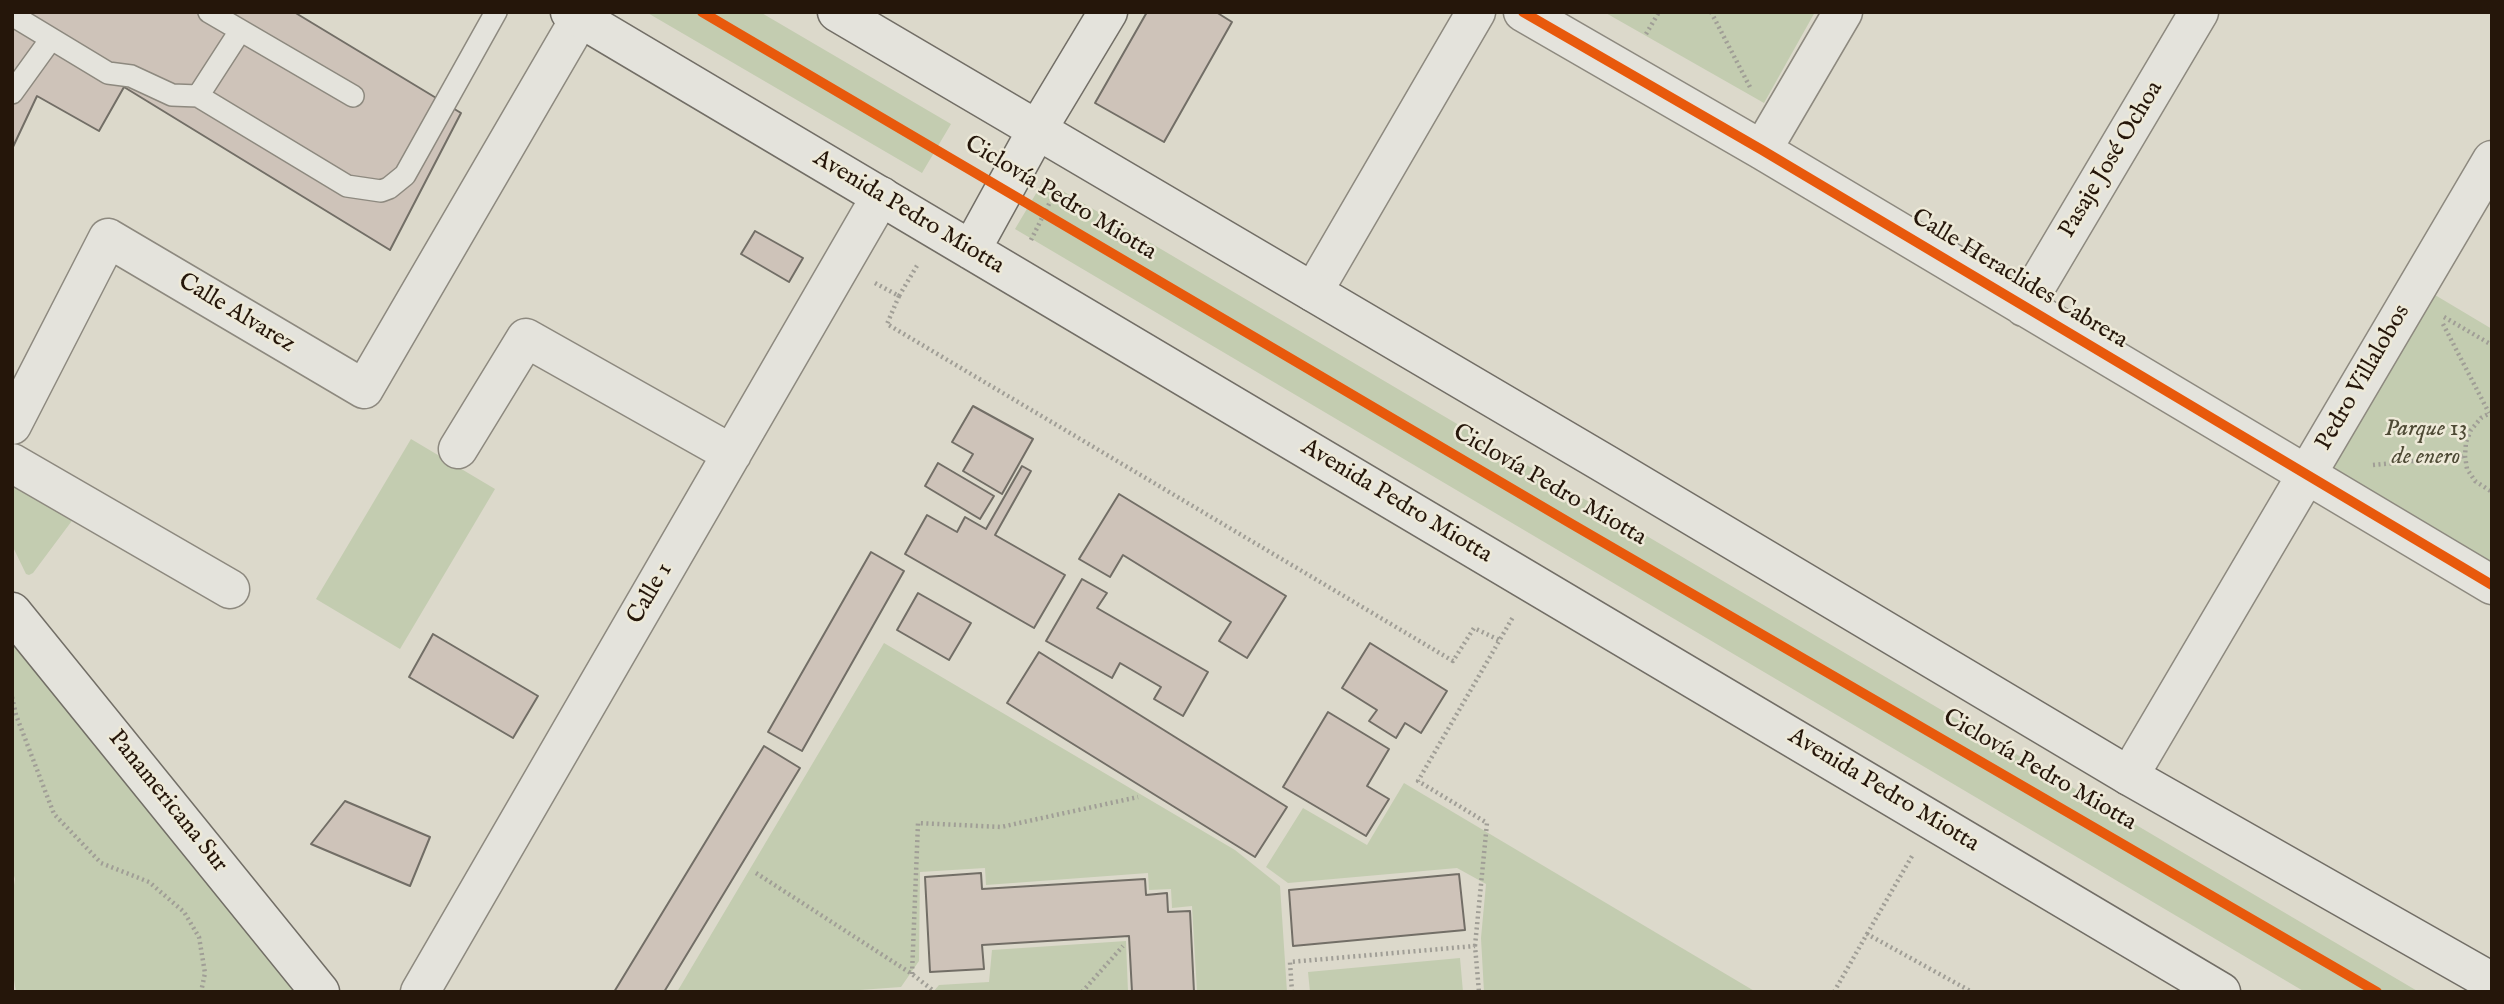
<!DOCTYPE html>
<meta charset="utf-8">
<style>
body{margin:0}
#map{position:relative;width:2504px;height:1004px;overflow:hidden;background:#dcd9cb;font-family:"IM FELL English",serif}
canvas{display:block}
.frame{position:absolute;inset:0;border:14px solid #25160a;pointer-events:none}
</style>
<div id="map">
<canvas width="2504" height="1004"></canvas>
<div class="frame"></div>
</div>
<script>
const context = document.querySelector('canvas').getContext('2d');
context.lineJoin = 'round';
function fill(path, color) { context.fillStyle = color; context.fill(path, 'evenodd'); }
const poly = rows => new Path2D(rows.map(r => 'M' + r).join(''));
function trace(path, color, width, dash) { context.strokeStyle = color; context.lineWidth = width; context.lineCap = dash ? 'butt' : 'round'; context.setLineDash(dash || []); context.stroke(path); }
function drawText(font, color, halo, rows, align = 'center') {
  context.font = font + ' "IM FELL English",serif'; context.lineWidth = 5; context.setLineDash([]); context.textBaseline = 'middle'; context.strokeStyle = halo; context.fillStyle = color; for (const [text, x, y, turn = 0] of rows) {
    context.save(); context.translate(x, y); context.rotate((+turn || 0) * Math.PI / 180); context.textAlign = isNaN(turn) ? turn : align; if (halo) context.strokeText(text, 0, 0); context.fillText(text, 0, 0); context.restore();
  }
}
fill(poly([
 [646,12,760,12,951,124,922,173],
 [1604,12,1815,12,1764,103],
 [1044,180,2419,992,2305,992,1015,229],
 [2435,295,2492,329,2492,562,2332,469],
 [411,439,495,489,400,649,316,599],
 [12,479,74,518,33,573,29,575,26,574,12,545],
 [884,643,1235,850,1280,886,1287,992,1197,992,1192,906,1172,908,1171,889,1149,890,1148,873,986,885,985,868,920,872,919,961,901,987,832,992,677,992],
 [12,644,297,992,16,992,12,968,12,898,15,879,12,869],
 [1404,783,1756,992,1484,992,1481,938,1486,884,1457,868,1288,883,1266,867,1303,808,1367,845],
 [1126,941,1128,992,933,992,939,985,989,982,992,950],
 [1460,958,1463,992,1310,992,1308,972]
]), '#c3ccb0');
const building = poly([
 [12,12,294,12,461,113,390,250,124,87,99,131,37,96,12,149,12,12],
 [1147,12,1216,12,1232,22,1164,142,1095,103,1147,12],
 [755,231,803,258,789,282,741,254,755,231],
 [973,406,1033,439,1002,494,963,471,973,454,952,442,973,406],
 [938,463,994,496,980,519,925,486,938,463],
 [1022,466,1031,471,995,535,1065,575,1034,628,905,554,927,515,957,532,965,517,986,529,1022,466],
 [1119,494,1286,596,1247,658,1219,641,1231,622,1123,555,1110,577,1079,559,1119,494],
 [871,552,904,571,802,751,768,732,871,552],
 [1082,579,1107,593,1097,608,1208,672,1183,716,1154,699,1161,687,1120,663,1112,678,1046,641,1082,579],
 [918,593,971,623,949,660,897,630,918,593],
 [433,634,538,696,513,738,409,677,433,634],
 [1370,643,1447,691,1421,733,1405,723,1396,738,1369,721,1377,710,1342,688,1370,643],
 [1039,652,1287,807,1255,857,1007,703,1039,652],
 [1328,712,1389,749,1367,786,1389,799,1366,836,1283,787,1328,712],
 [764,746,800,768,664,992,614,992,764,746],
 [345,801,430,837,410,886,311,844,345,801],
 [981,873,982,889,1145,879,1146,895,1167,893,1168,912,1190,911,1194,992,1132,992,1129,936,982,945,984,969,930,972,925,877,981,873],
 [1459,874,1465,930,1293,946,1289,890,1459,874]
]);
fill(building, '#cec3b9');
trace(building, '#726e66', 2);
const lane = poly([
 [209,12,353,96],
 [12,15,108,73,131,76,172,95,198,96,347,186,381,191,389,188,405,175,496,12],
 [12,93,51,39],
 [198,96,240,31]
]);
const street = poly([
 [1523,12,1762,150,2492,585],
 [1762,150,1843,12],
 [1313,292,1476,12],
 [2024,307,2199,12],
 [12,425,108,238,364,389,580,18],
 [458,449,526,338,732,454],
 [12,463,230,589],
 [2129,776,2492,160],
 [420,992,881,196]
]);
const secondary = poly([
 [570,12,2221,992],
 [837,12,1607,465,2129,776,2492,982],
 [971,250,1037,130,1108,12],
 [12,612,320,992]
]);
trace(lane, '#8d897f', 24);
trace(street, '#8d897f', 41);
trace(secondary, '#726e66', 41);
trace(poly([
 [1711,12,1751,89],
 [1646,34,1659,12],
 [1031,240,1057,188],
 [875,283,899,296,918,264],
 [899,296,887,324,1453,661,1474,628,1499,640],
 [2444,317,2492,345],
 [2443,324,2489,413],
 [2492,412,2481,418,2471,430,2466,442,2465,456,2467,469,2475,481,2492,492],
 [2373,465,2465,456],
 [12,697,16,715,54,814,101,863,149,882,184,912,199,937,205,973,201,992],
 [756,873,912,974,935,992],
 [1867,934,1912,856],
 [1475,946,1487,823,1418,781,1513,617],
 [912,974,918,823,1001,827,1138,797],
 [1082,992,1123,946],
 [1292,992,1290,962,1475,946,1479,992],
 [1834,992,1867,934,1972,992]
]), '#a09e96', 4.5, [2, 3.5]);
trace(lane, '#e4e3dc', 21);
trace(street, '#e4e3dc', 38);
trace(secondary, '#e4e3dc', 38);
trace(poly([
 [702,12,1570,523,2377,992],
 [1523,12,1762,150,2492,585]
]), '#e8590c', 10);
drawText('24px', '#25160a', '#ede9d8', [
 ["Pasaje José Ochoa",2112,160,-59],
 ["Ciclovía Pedro Miotta",1060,199,31],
 ["Avenida Pedro Miotta",908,213,31],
 ["Calle Heraclides Cabrera",2019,280,31],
 ["Calle Alvarez",236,314,31],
 ["Pedro Villalobos",2364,378,-60],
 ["Ciclovía Pedro Miotta",1549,486,30],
 ["Avenida Pedro Miotta",1396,502,31],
 ["Calle 1",651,594,-60],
 ["Ciclovía Pedro Miotta",2039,771,30],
 ["Avenida Pedro Miotta",1883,791,31],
 ["Panamericana Sur",167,802,51]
]);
drawText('italic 24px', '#4e4a35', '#ede9d8', [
 ["Parque 13",2426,430],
 ["de enero",2426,458]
]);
</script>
